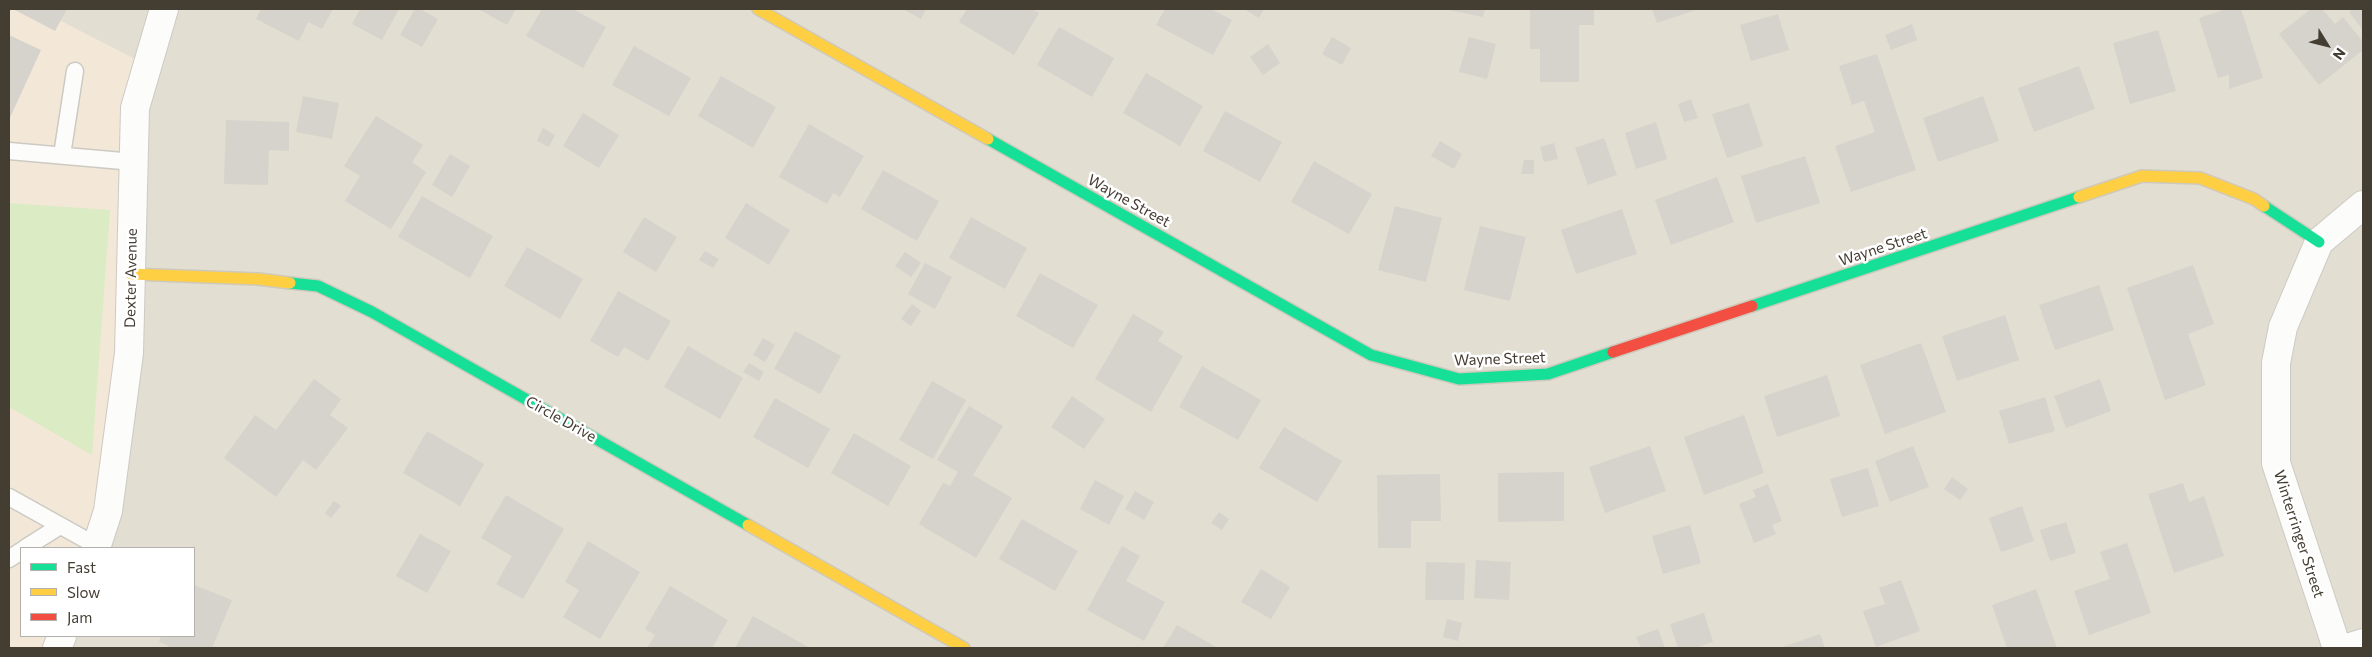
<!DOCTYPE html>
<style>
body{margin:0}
#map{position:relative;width:2372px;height:657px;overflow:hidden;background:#eeece6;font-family:Commissioner,sans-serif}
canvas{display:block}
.frame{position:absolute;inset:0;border:10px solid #443d32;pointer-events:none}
.legend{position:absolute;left:20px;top:547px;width:175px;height:90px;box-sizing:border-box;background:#fff;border:1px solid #b4b1ad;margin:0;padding:6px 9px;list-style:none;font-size:15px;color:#443d32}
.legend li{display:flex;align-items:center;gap:10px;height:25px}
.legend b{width:25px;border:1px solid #b4b1ad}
.north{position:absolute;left:2302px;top:20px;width:50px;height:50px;-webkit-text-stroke:4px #fff;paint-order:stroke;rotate:126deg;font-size:14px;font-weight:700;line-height:20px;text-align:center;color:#443d32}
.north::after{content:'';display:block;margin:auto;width:18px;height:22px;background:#443d32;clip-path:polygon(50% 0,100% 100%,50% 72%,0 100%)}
</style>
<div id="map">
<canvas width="2372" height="657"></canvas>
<div class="frame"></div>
<ul class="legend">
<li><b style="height:6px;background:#16e098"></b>Fast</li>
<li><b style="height:6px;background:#ffcf43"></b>Slow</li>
<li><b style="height:6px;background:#f24e42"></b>Jam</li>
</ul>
<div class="north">N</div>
</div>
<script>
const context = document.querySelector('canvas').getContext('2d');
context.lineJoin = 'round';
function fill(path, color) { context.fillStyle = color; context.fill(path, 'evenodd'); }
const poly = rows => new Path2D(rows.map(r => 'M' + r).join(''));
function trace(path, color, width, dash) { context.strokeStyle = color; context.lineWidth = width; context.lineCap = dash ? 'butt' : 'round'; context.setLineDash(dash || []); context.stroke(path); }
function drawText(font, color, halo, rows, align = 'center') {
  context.font = font + ' Commissioner,sans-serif'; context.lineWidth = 5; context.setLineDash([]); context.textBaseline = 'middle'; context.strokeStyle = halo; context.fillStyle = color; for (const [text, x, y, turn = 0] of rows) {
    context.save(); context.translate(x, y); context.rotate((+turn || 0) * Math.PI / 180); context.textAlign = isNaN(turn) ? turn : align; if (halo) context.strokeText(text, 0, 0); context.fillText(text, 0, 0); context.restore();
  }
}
fill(poly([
 [37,9,2363,9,2363,648,57,648,62,636,194,636,194,548,96,548,147,66]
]), '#e3ded2');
fill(poly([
 [9,9,37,9,147,65,129,353,96,548,21,548,21,636,62,636,57,648,9,648]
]), '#f3e8d7');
fill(poly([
 [9,203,110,210,92,455,9,407]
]), '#dbebc3');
fill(poly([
 [13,9,67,9,55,31],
 [261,9,333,9,322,29,308,22,299,41,256,19],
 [360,9,399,9,382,40,352,24],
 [415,9,420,9,438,19,422,47,400,35],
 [478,9,516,9,507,25],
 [542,9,573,9,606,27,583,68,526,36],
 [903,9,926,9,921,19],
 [967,9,1032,9,1039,13,1014,55,959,22],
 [1165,9,1211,9,1232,20,1213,55,1156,25],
 [1244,9,1264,9,1259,18],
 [1444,9,1485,9,1483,17],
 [1530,9,1594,9,1594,25,1579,25,1579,82,1540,82,1540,49,1530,49],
 [1652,9,1699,9,1657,23],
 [2226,9,2241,9,2263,78,2229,89,2229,75,2218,78,2199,18],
 [2311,9,2322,9,2335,24,2343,17,2363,42,2363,50,2319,85,2279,34],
 [2353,9,2363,9,2363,30,2349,12],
 [1778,14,1789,50,1751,61,1740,25],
 [1912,24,1917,40,1891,50,1885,35],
 [1059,27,1114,58,1092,97,1037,65],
 [2158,30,2176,91,2130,104,2113,43],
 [9,35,41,50,9,120],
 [1332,37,1351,48,1342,65,1322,54],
 [1469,37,1496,44,1487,79,1459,72],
 [1268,44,1280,63,1263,75,1250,57],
 [634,46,691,78,669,116,612,85],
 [1877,54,1916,170,1851,192,1835,146,1875,132,1864,101,1852,105,1839,66],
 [2079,66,2095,109,2034,132,2018,88],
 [1146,73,1203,106,1180,146,1123,113],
 [721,76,776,107,753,148,698,116],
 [303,96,339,103,332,139,296,132],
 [1983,96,1999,141,1938,162,1923,118],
 [1691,99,1698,118,1684,122,1678,104],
 [1749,103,1763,146,1727,158,1712,114],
 [1225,111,1282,142,1260,182,1203,151],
 [583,113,619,135,599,168,563,146],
 [376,116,423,145,412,162,426,172,391,229,345,201,360,176,344,166],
 [226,120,289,122,289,151,269,150,268,185,224,184],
 [1656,122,1667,159,1636,169,1625,133],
 [809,124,864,156,840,197,833,193,827,204,779,177],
 [543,128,555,135,549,147,537,141],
 [1604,138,1617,175,1588,185,1575,148],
 [1440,141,1462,154,1454,169,1431,156],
 [1554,143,1558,159,1544,162,1540,147],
 [450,154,470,166,452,197,432,185],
 [1805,156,1820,203,1756,223,1741,176],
 [1524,160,1534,160,1534,174,1521,174],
 [1314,161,1372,194,1349,234,1291,202],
 [883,170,939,201,917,241,861,209],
 [1717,177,1734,222,1671,245,1655,200],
 [422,196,493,236,470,278,398,237],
 [746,203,790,230,769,265,725,238],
 [1395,206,1442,218,1426,282,1378,270],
 [1622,209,1637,254,1576,274,1561,230],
 [644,217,677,237,656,272,623,252],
 [971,217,1027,248,1005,289,949,258],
 [1480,226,1526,237,1510,301,1464,290],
 [527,247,583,279,560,319,504,286],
 [705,251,719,259,713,268,699,260],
 [905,252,921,263,911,277,895,266],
 [925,263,952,277,935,309,908,294],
 [2193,265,2214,324,2188,334,2206,385,2165,400,2127,288],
 [1040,273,1098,305,1073,348,1016,316],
 [2099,285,2114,330,2055,350,2039,305],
 [618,291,671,321,648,361,624,347,618,357,590,341],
 [912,304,921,311,911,326,901,319],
 [1133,314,1164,332,1158,341,1183,356,1151,412,1095,379],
 [2005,315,2019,360,1957,381,1942,336],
 [795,331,841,356,820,394,774,369],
 [763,338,775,345,765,362,753,355],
 [1921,343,1946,412,1885,434,1860,365],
 [688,346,743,378,720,419,664,387],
 [749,363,764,372,759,381,743,372],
 [1202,366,1261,400,1238,440,1179,407],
 [1827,375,1840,416,1777,437,1764,396],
 [314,379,341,399,330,415,348,428,316,470,303,460,276,497,224,458,255,415,276,430],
 [2100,379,2111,411,2066,428,2054,396],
 [932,381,966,400,933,459,899,440],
 [1072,396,1105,419,1084,449,1051,427],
 [2045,397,2055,431,2009,444,1999,411],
 [775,398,830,429,808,468,753,437],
 [969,406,1003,426,973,475,1012,498,976,558,919,524,943,483,950,486,958,472,937,460],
 [1744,415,1764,473,1704,495,1684,437],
 [1284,427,1342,461,1317,502,1259,468],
 [427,431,484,464,460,506,403,473],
 [854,433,911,466,888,506,831,473],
 [1650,446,1666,491,1605,513,1589,467],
 [1913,446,1929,487,1890,502,1875,461],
 [1868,468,1879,506,1842,517,1830,479],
 [1564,472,1564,521,1498,522,1498,473],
 [1440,474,1441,521,1411,521,1411,548,1378,548,1377,475],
 [1952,477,1968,489,1960,500,1944,489],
 [1095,480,1124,496,1109,525,1080,509],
 [2183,483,2189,502,2204,496,2224,556,2174,573,2148,494],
 [1768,484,1782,521,1772,525,1776,534,1754,543,1739,504,1756,497,1753,490],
 [1135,491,1154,502,1144,520,1125,509],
 [506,495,564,529,523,599,496,584,512,556,481,538],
 [334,501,341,506,331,518,325,513],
 [2022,506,2034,541,2001,552,1989,518],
 [1219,512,1229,519,1222,530,1211,523],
 [1022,519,1078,551,1055,591,999,559],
 [2066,522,2076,553,2050,561,2040,530],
 [1690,525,1701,563,1663,574,1652,536],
 [420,534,451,551,427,593,396,576],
 [588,541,640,572,600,639,563,617,579,590,565,582],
 [2127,543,2151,613,2089,635,2074,591,2110,579,2100,552],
 [1122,546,1140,556,1126,581,1165,602,1144,641,1087,610],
 [1476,560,1511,562,1509,600,1474,598],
 [1426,562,1465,563,1464,600,1425,600],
 [1261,569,1290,587,1271,619,1241,602],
 [1901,580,1920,631,1876,647,1863,611,1885,604,1879,588],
 [194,585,232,600,212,648,168,648,169,646,159,642,161,636,194,636],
 [670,586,728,620,712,648,647,648,655,635,645,629],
 [2036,589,2057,648,2007,648,1992,605],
 [1704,613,1713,642,1695,648,1678,648,1670,624],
 [753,616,810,648,735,648],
 [1447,619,1462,623,1458,641,1443,637],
 [1177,625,1218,648,1163,648],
 [1658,629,1665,648,1641,648,1636,637],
 [1820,634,1825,648,1780,648]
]), '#d6d3cd');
const lane = poly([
 [9,151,134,162],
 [62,155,75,71],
 [9,497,97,546],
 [25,548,60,526],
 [9,559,21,551]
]);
const street = poly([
 [96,548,108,511,129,353,135,108,164,9],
 [57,648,62,636],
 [2337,648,2276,463,2276,363,2283,327,2319,242,2363,205],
 [2347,648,2363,643]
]);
const fast = poly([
 [988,139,1371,355,1459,379,1548,374,1613,352],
 [2264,206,2319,242],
 [290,283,318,286,372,312,748,525],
 [1752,306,2079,197]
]);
const slow = poly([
 [758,9,988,139],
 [2079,197,2142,176,2200,178,2254,199,2264,206],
 [131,274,258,279,290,283],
 [748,525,964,648]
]);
const jam = poly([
 [1613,352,1752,306]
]);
trace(lane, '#cccac3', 19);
trace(street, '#cccac3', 30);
trace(fast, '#cec9bc', 14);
trace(slow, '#cec9bc', 14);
trace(jam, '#cec9bc', 14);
trace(lane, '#fcfcfb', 16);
trace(street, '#fcfcfb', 28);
trace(fast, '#16e098', 11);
trace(slow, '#ffcf43', 11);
trace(jam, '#f24e42', 11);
drawText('15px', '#443d32', '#fff', [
 ["Wayne Street",1129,201,29],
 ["Wayne Street",1883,247,-18],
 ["Dexter Avenue",131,278,-89],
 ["Wayne Street",1500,359,-2],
 ["Circle Drive",561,419,29],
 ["Winterringer Street",2299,534,72]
]);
</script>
